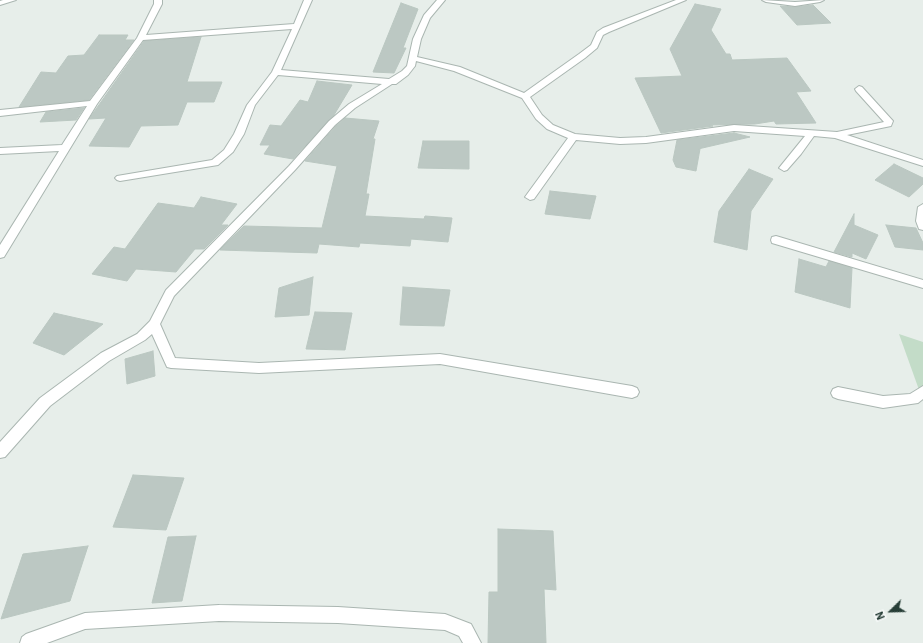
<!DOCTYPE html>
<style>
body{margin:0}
#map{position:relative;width:923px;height:643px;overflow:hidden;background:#e7eeea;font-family:"IBM Plex Sans",sans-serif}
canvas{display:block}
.north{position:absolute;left:871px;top:591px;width:40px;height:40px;-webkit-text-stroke:3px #f7faf9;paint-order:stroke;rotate:247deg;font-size:11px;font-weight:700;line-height:16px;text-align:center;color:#273e37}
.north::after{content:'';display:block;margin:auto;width:14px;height:18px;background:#273e37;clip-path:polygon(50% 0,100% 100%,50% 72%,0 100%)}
</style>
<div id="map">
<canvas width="923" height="643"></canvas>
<div class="north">N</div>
</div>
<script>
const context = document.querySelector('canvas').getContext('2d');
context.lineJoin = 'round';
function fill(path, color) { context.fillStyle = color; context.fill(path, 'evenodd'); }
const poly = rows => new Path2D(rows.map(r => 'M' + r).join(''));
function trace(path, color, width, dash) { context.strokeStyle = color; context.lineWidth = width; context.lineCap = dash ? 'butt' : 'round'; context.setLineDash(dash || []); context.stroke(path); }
fill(poly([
 [899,334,923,342,923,401]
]), '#c3dcc8');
const building = poly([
 [401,3,418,9,403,48,406,48,394,73,373,72,401,3],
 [695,4,721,9,711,30,726,54,730,54,732,60,787,58,811,91,796,92,816,123,776,124,774,121,755,124,709,125,713,126,661,133,635,78,682,76,670,49,695,4],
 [813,5,831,23,797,25,780,6,795,7,813,5],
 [99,35,128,35,125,40,134,40,89,100,19,107,41,72,56,73,68,56,84,55,99,35],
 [201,37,187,82,222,82,214,102,187,102,178,125,141,126,129,147,89,146,106,118,89,119,144,41,201,37],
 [317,81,352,85,334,115,293,159,264,154,270,145,260,145,270,125,281,126,300,100,308,102,317,81],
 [84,108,76,120,40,122,46,112,84,108],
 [345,118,379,121,373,139,375,139,366,194,369,194,365,216,424,219,425,216,452,218,448,242,411,239,410,246,360,243,359,247,319,244,317,253,220,250,244,226,322,228,337,166,305,161,336,126,345,118],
 [734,133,750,137,698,149,700,149,696,171,676,167,673,160,677,140,734,133],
 [423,141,469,141,469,169,418,168,423,141],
 [894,164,923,178,923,184,909,197,875,180,894,164],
 [749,169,773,179,751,211,747,250,714,242,719,211,749,169],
 [550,191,596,196,590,219,545,214,550,191],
 [201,197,237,204,221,225,228,225,204,249,195,249,176,272,136,269,127,281,92,274,114,247,125,249,158,203,194,208,201,197],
 [854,214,854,225,878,235,866,259,852,253,852,257,834,252,854,214],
 [886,225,916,228,923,243,923,250,895,247,886,225],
 [799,259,826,267,829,261,852,268,850,308,795,292,799,259],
 [313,277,309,315,275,317,279,288,313,277],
 [403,287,450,290,444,326,400,325,403,287],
 [315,312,352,313,345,350,306,349,315,312],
 [54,313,103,324,64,355,33,343,54,313],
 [153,351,155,376,127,384,125,359,153,351],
 [133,475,184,478,166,530,113,527,133,475],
 [498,529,553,531,556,590,544,589,546,643,488,643,489,592,498,592,498,529],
 [196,536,182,601,152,603,168,537,196,536],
 [88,546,70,601,1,619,23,554,88,546]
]);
fill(building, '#bcc8c3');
trace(building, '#bac7c1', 1);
const minor = poly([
 [3,0,16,0,0,5,0,1,3,0],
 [154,0,162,0,162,4,146,35,294,24,304,0,312,0,281,70,389,79,402,71,407,66,413,39,424,15,437,0,445,0,430,18,421,39,417,57,460,67,524,93,579,54,591,45,597,32,603,28,676,0,686,0,609,32,603,35,597,48,585,58,530,97,542,115,553,125,575,134,620,138,646,137,734,125,837,132,884,122,856,91,855,89,859,86,862,87,893,121,891,126,847,135,923,160,923,166,835,138,814,136,801,154,787,170,784,171,779,168,805,136,734,131,646,143,620,144,576,140,534,199,530,200,525,197,568,138,547,129,536,119,522,98,454,71,416,61,415,66,408,75,396,84,392,84,355,108,335,125,295,170,174,296,160,324,175,358,259,363,440,354,632,386,637,388,639,392,637,396,632,398,440,364,259,373,171,368,167,367,152,334,145,340,109,361,50,406,5,457,0,458,0,442,40,398,101,353,137,334,150,321,166,290,289,166,329,121,349,104,382,84,278,75,255,105,244,134,233,152,218,165,120,181,117,180,115,178,117,176,212,160,224,150,234,134,247,105,272,72,292,29,143,40,97,104,4,257,0,258,0,245,59,151,0,154,0,148,62,145,87,106,0,116,0,110,90,101,137,38,154,4,154,0],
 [762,0,795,2,824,0,820,2,795,6,766,2,762,0],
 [923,204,923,230,919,229,916,221,918,207,923,204],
 [776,236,923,280,923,288,772,243,771,240,772,237,776,236],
 [923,386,923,399,918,403,883,408,838,399,833,397,831,393,833,389,838,387,883,396,910,394,923,386],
 [219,605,338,607,445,614,471,624,481,643,463,643,459,636,445,630,338,623,219,621,85,629,47,643,20,643,22,637,26,634,85,613,219,605]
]);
trace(minor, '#aab6b1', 2);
fill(minor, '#fff');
</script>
